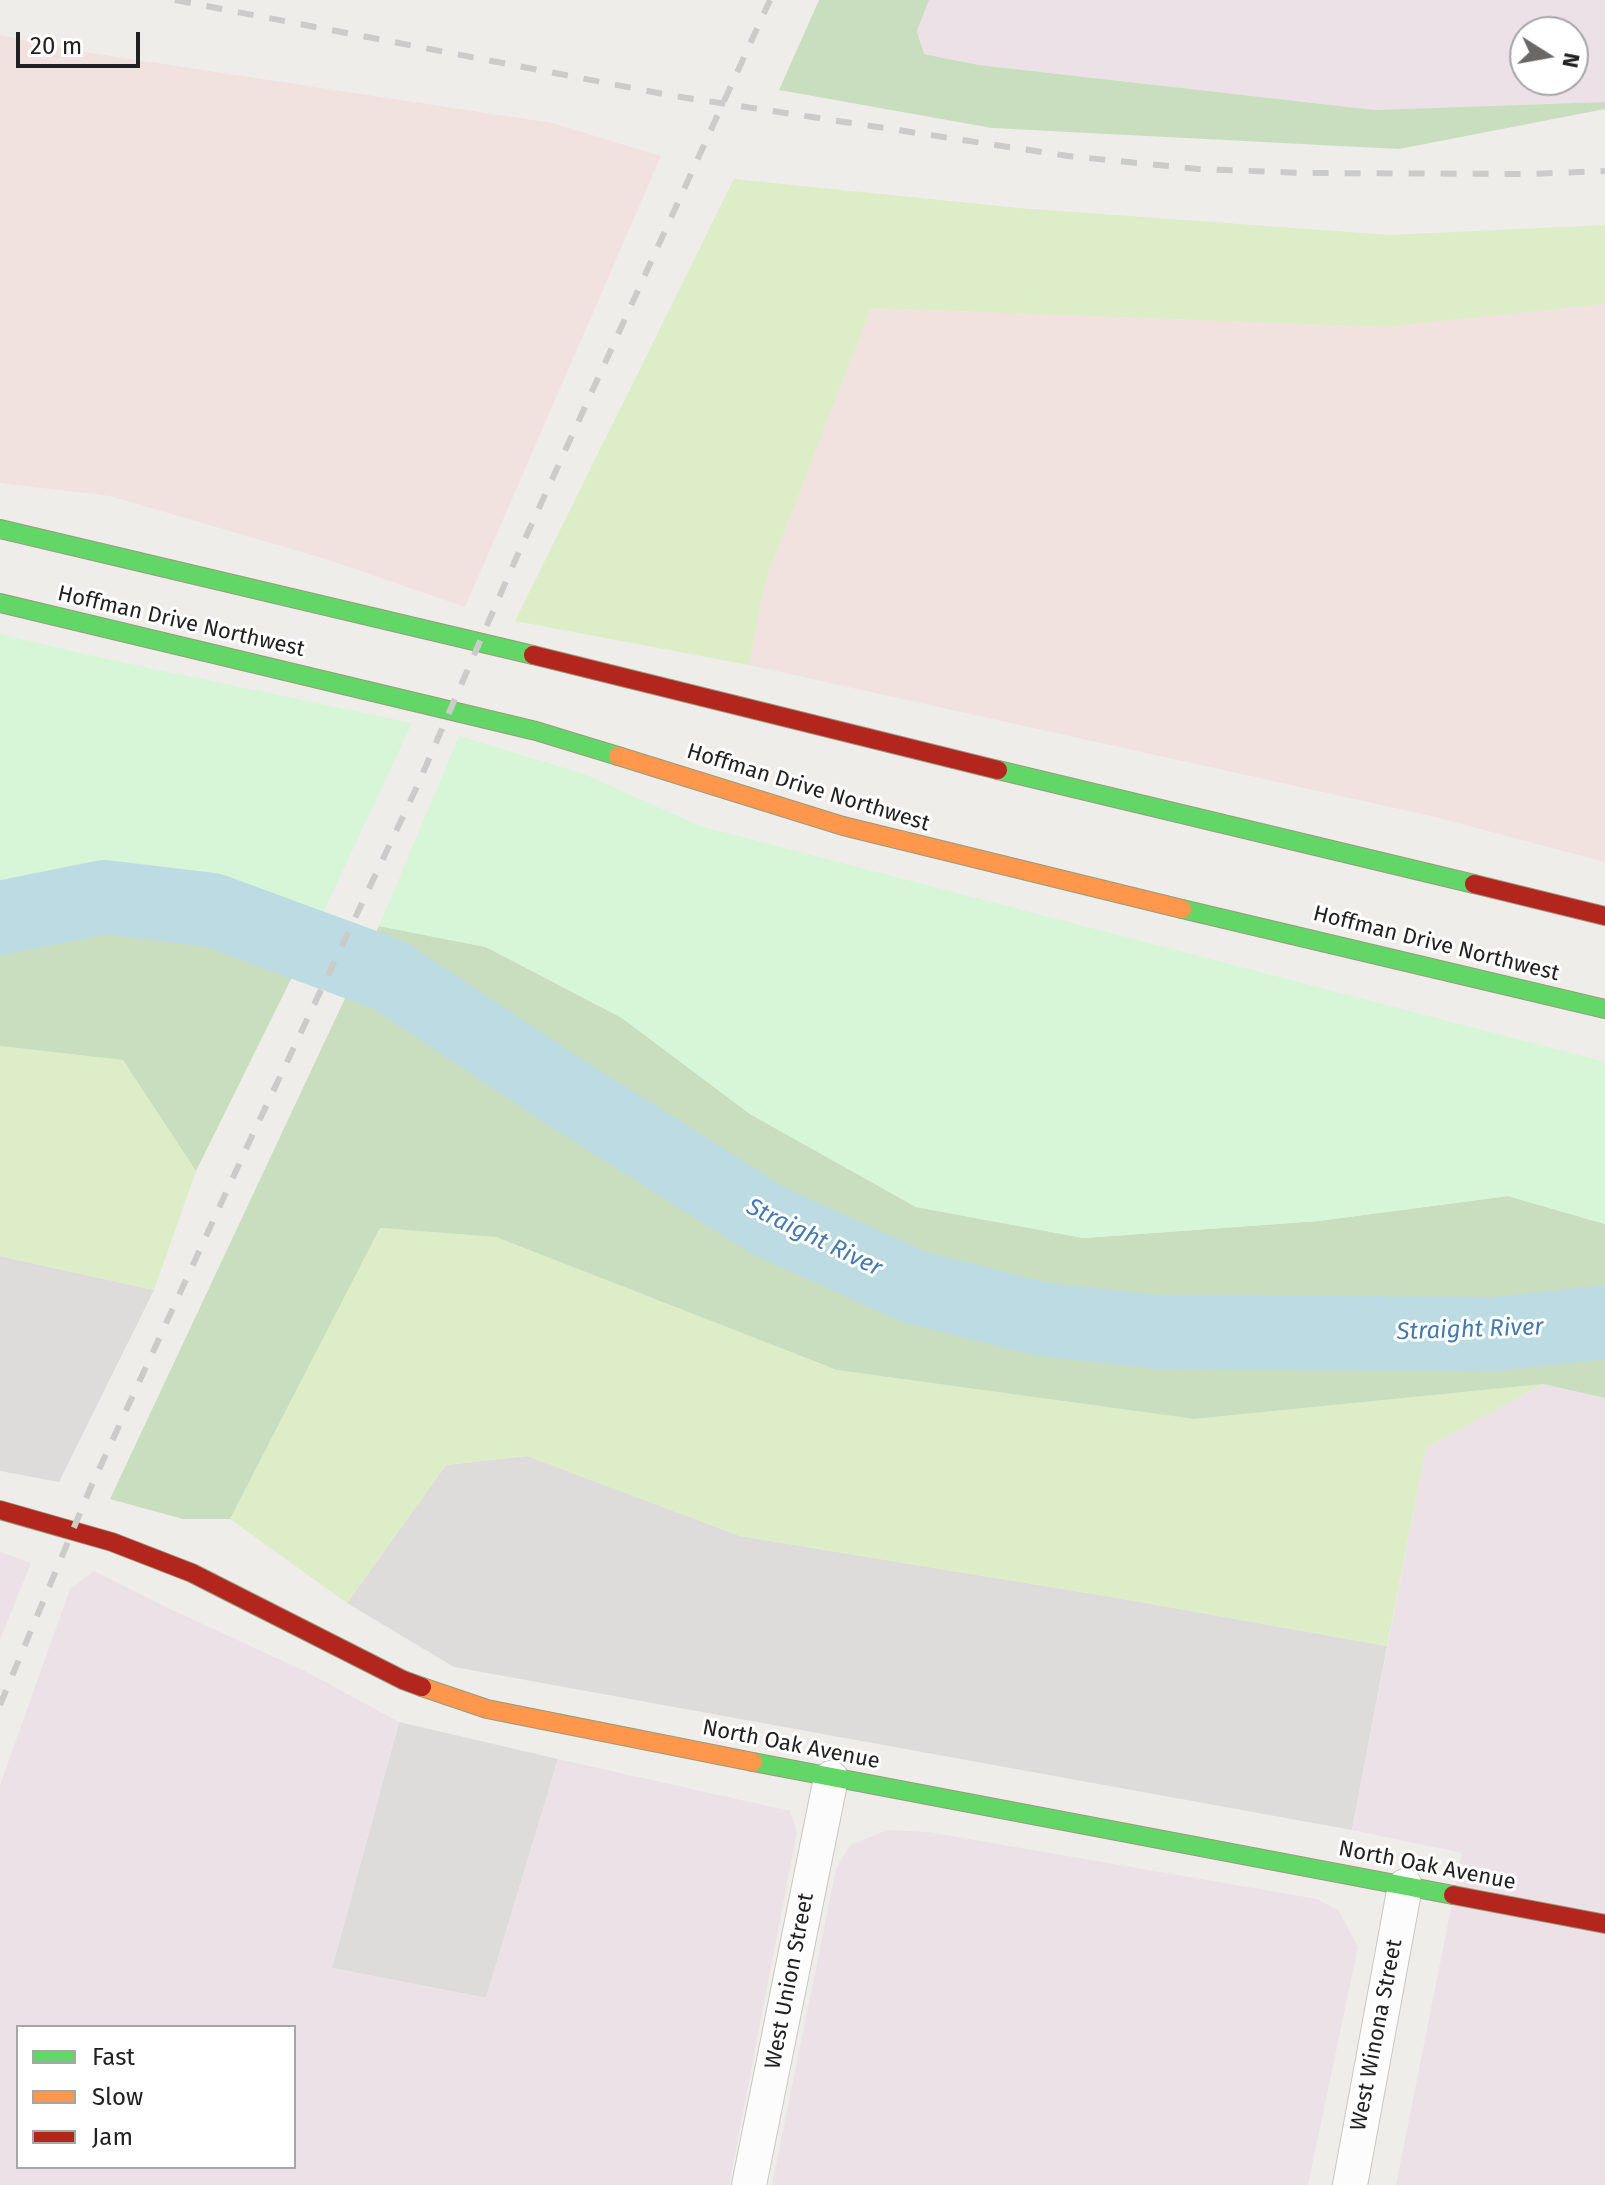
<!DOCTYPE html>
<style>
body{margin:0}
#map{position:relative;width:1605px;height:2185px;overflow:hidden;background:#efede9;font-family:"Fira Sans",sans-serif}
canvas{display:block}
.legend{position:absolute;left:16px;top:2025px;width:280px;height:144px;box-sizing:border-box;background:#fff;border:2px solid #a6a6a6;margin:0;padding:10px 14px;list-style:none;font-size:24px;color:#212121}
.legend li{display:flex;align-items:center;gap:16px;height:40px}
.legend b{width:40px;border:2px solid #a6a6a6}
.north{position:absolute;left:1509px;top:16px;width:80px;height:80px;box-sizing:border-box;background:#fff;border:2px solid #a6a6a6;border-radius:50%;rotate:101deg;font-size:22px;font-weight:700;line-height:32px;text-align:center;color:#212121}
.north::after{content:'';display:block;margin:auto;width:28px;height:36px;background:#696867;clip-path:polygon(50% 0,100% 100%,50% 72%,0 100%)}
.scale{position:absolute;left:16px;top:32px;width:124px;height:36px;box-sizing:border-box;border:4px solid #212121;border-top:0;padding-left:10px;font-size:24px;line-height:28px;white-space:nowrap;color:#212121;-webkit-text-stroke:6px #fff;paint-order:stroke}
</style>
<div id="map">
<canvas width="1605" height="2185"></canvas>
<ul class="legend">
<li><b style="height:10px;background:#63d668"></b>Fast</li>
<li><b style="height:10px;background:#ff974d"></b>Slow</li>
<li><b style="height:10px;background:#b3261e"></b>Jam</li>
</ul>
<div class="north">N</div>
<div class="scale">20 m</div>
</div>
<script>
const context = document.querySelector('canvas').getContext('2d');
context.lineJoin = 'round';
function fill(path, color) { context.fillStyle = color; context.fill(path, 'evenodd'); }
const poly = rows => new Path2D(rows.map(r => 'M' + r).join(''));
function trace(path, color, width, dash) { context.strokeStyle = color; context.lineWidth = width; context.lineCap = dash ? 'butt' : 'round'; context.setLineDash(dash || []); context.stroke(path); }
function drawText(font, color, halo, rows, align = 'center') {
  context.font = font + ' "Fira Sans",sans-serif'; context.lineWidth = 6; context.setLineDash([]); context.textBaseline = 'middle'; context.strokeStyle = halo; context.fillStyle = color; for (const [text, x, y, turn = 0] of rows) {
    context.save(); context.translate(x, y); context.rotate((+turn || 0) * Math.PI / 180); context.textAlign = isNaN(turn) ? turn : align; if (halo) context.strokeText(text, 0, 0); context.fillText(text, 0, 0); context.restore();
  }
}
fill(poly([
 [0,1256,154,1290,59,1482,0,1471],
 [527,1456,740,1536,1118,1598,1387,1646,1352,1830,454,1667,347,1603,446,1465],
 [399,1722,558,1759,486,1998,332,1968]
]), '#dedcda');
fill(poly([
 [0,35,71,50,552,123,661,156,465,607,329,560,110,496,0,483],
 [1605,304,1605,862,1431,816,749,665,765,582,871,308,1384,327]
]), '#f1e1df');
fill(poly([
 [929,0,1605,0,1605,102,1375,110,979,65,924,54,917,31],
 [1525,32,1573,32,1573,80,1525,80],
 [1543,1384,1605,1398,1605,2185,1396,2185,1462,1853,1352,1830,1426,1448],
 [0,1552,31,1563,0,1640],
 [94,1571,170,1609,305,1671,399,1722,332,1968,486,1998,558,1759,790,1811,797,1832,729,2185,0,2185,0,1785,70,1589],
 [18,2027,294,2027,294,2167,18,2167],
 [887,1830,928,1832,1317,1899,1339,1911,1358,1947,1308,2185,772,2185,836,1869,850,1845]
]), '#ede1e8');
fill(poly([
 [734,179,1019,208,1390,235,1605,225,1605,304,1384,327,871,308,765,582,749,665,515,621],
 [0,1046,123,1060,196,1171,154,1290,0,1256],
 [380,1228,496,1237,837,1370,1194,1419,1543,1384,1426,1448,1387,1646,1118,1598,740,1536,527,1456,446,1465,347,1603,230,1519]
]), '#dcedc7');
fill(poly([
 [819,0,929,0,917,31,924,54,979,65,1375,110,1605,102,1605,109,1399,149,992,128,779,90],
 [104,897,212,910,308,945,196,1171,123,1060,0,1046,0,918],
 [379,926,486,947,622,1018,750,1114,916,1207,1084,1238,1318,1221,1508,1196,1605,1224,1605,1398,1543,1384,1194,1419,837,1370,496,1237,380,1228,230,1519,183,1519,110,1499]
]), '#c9debe');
fill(poly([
 [0,634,106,659,412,723,308,945,212,910,104,897,0,918],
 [459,736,584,774,700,826,1605,1062,1605,1224,1508,1196,1318,1221,1084,1238,916,1207,750,1114,622,1018,486,947,379,926]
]), '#d7f5d7');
trace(poly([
 [0,918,104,897,212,910,389,975,565,1092,769,1221,914,1287,1040,1319,1158,1332,1497,1334,1605,1322]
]), '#bcdbe3', 74);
const street = poly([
 [749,2185,831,1778],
 [1350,2185,1405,1886]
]);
const fast = poly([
 [0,529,533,655],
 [0,603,536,731,618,756],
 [998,770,1474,884],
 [1182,909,1605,1009],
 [753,1762,1453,1895]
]);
const slow = poly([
 [618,756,843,826,1182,909],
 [422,1687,487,1709,753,1762]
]);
const jam = poly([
 [533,655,998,770],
 [1474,884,1605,916],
 [0,1510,112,1542,192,1573,403,1680,422,1687],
 [1453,1895,1605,1924]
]);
trace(street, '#c8c7c5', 36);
trace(fast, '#989a7f', 20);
trace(slow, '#989a7f', 20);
trace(jam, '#989a7f', 20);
trace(street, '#fdfcfc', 34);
trace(fast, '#63d668', 18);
trace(slow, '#ff974d', 18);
trace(jam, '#b3261e', 18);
trace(poly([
 [175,0,674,96,1068,156,1198,169,1306,173,1529,174,1605,171],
 [0,1705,90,1489,252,1136,415,791,514,563,770,0]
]), '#cbcbca', 6, [16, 16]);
drawText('22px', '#212121', '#fff', [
 ["Hoffman Drive Northwest",181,622,13],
 ["Hoffman Drive Northwest",808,788,17],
 ["Hoffman Drive Northwest",1436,944,14],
 ["North Oak Avenue",791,1745,11],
 ["North Oak Avenue",1427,1866,11],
 ["West Union Street",790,1981,-79],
 ["West Winona Street",1377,2035,-79]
]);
drawText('italic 24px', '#457aae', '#fff', [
 ["Straight River",814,1238,26],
 ["Straight River",1470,1330,-2]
]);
</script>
